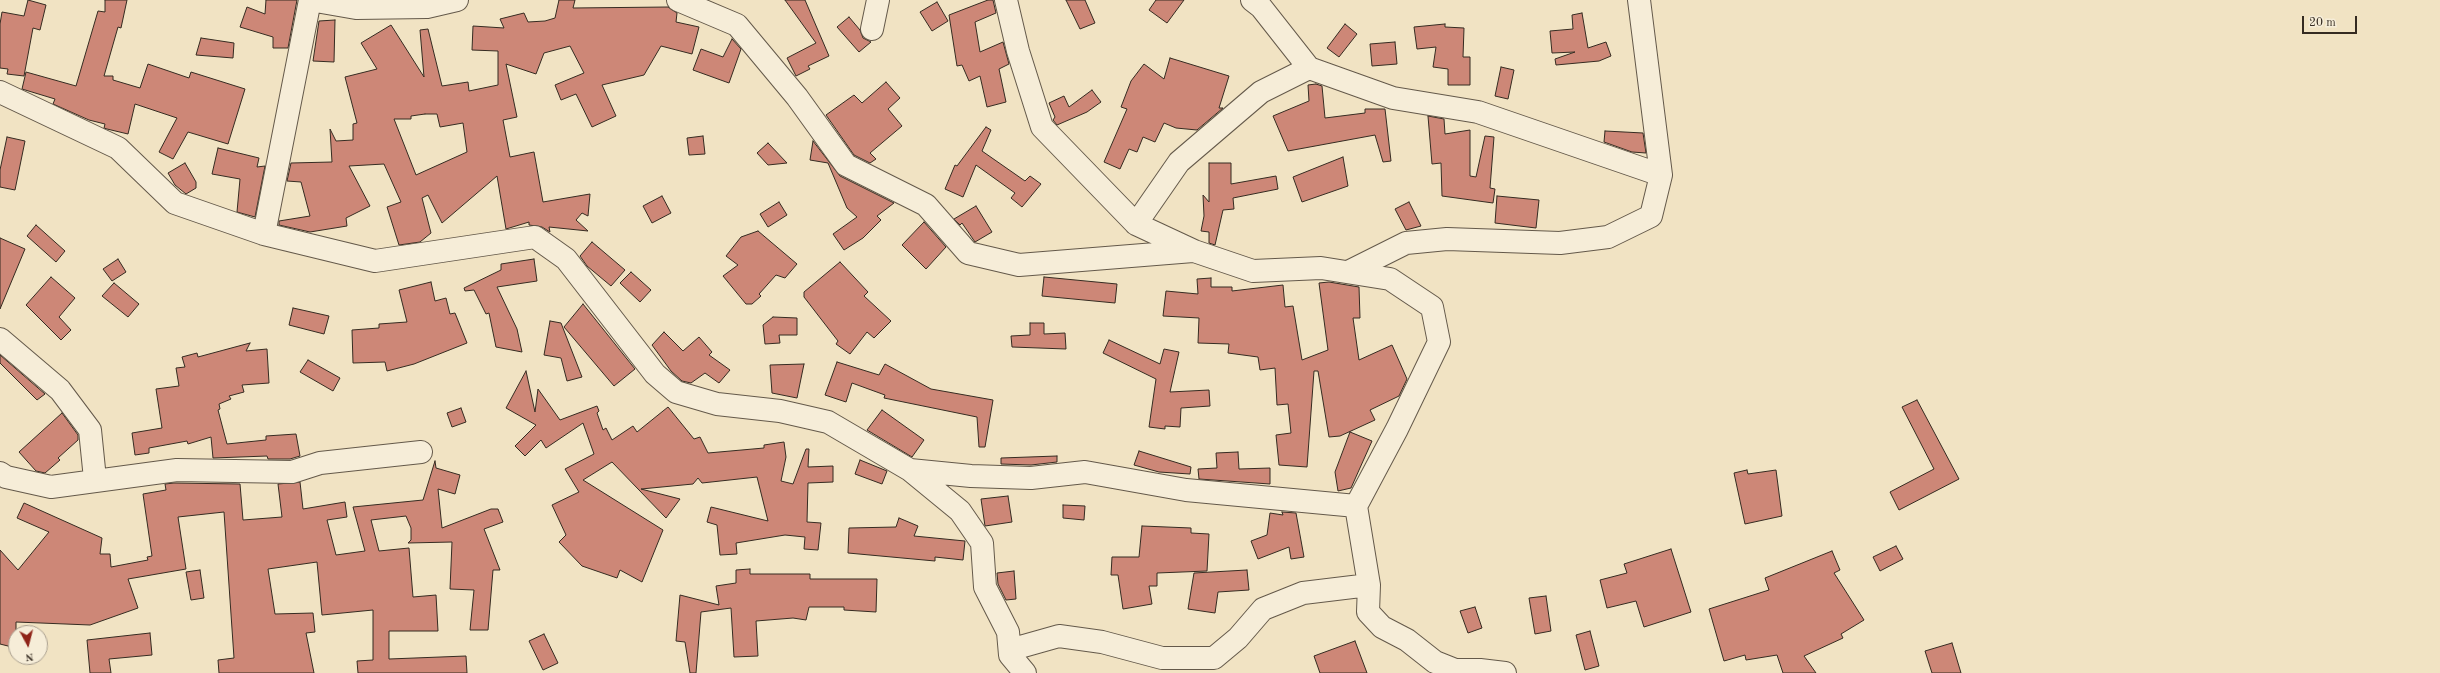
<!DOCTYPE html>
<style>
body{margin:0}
#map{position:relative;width:2440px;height:673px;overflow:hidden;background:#f1e3c3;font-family:"Old Standard TT",serif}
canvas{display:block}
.north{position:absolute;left:8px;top:625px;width:40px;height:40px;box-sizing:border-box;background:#f6edd8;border:1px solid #a99f8f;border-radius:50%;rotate:173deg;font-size:11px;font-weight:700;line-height:16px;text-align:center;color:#352b21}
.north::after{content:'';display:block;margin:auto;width:14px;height:18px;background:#8f2418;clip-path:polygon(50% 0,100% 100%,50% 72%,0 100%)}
.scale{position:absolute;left:2302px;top:16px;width:55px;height:18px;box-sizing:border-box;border:2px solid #352b21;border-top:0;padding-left:5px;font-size:12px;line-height:14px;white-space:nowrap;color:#352b21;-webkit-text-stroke:3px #f6edd8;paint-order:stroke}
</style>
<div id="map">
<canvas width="2440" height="673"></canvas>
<div class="north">N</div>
<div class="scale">20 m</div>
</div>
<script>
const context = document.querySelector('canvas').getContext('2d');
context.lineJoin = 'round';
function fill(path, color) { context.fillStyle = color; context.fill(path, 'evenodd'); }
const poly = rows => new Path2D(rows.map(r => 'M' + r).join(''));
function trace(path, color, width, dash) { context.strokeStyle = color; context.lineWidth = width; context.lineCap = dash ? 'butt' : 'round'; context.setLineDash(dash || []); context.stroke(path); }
const building = poly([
 [28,0,46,5,40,30,33,28,24,76,7,74,8,69,0,68,0,24,2,12,24,16,28,0],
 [105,0,127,0,121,28,118,27,104,76,113,76,113,80,140,88,148,64,189,78,191,72,245,89,228,144,188,132,173,159,159,152,177,118,135,104,128,134,107,129,104,128,105,124,89,120,53,104,55,99,22,89,26,72,76,86,98,11,105,12,105,0],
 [266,0,297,0,288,48,273,48,273,37,240,27,247,7,265,14,266,0],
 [559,0,575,0,573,8,668,7,677,13,676,22,699,27,692,54,661,46,644,75,602,85,616,116,592,127,576,94,561,100,555,85,584,73,570,46,544,53,536,74,506,64,517,117,503,120,510,157,534,152,543,202,590,194,588,216,582,213,576,220,588,231,549,227,550,232,542,227,529,225,529,222,506,229,497,176,442,223,428,195,422,198,431,233,420,242,399,245,387,207,401,202,384,164,349,166,370,206,346,218,347,226,310,232,279,225,279,221,310,216,301,182,287,181,291,163,332,162,330,129,336,141,353,140,353,124,357,123,345,77,377,69,361,43,391,25,424,77,420,30,428,29,442,86,468,82,469,91,498,85,498,51,472,50,473,26,504,28,500,19,524,13,528,22,545,21,555,18,559,0],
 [425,114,437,114,440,127,463,123,467,152,416,175,394,119,411,119,411,116,425,114],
 [785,0,805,0,829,56,808,66,810,69,796,76,787,58,816,43,785,0],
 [988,0,993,0,996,13,975,22,980,52,1003,42,1009,64,999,69,1006,102,987,107,980,76,969,81,962,65,957,66,949,15,988,0],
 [1066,0,1085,0,1095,23,1080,29,1066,0],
 [1156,0,1184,0,1167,23,1149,10,1156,0],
 [937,2,948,21,932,31,920,12,937,2],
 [1582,13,1588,48,1606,42,1611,56,1599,61,1556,65,1555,59,1575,52,1552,53,1550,31,1573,29,1572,15,1582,13],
 [849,17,860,30,863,38,871,42,859,52,837,27,849,17],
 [335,20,334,62,313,61,319,21,335,20],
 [1345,24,1357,34,1339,57,1327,48,1345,24],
 [1445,24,1445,27,1464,28,1463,57,1470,57,1470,85,1448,85,1448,69,1433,67,1436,47,1417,49,1414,27,1445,24],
 [201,38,234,43,233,58,196,55,201,38],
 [732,39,741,49,729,83,693,70,701,49,723,57,732,39],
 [1395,42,1397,64,1372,66,1370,44,1395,42],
 [1170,58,1229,76,1219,108,1223,108,1197,130,1176,128,1164,123,1155,142,1143,137,1137,152,1129,149,1120,169,1104,162,1127,109,1121,107,1131,81,1144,64,1164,79,1170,58],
 [1501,67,1514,70,1508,99,1495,96,1501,67],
 [886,82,900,98,888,109,902,126,870,153,876,159,870,163,854,155,826,115,854,95,862,103,886,82],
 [1316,84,1322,86,1325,118,1365,113,1365,109,1385,109,1391,161,1383,162,1375,135,1288,151,1273,116,1309,101,1308,85,1316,84],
 [1092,90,1101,102,1087,112,1057,125,1053,120,1055,117,1049,103,1064,96,1069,107,1092,90],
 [1428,116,1444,119,1445,134,1470,130,1470,176,1476,177,1485,136,1494,137,1490,188,1495,189,1493,203,1442,196,1441,163,1432,164,1428,116],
 [986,127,991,130,982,151,1025,181,1030,176,1041,184,1022,207,1011,198,1015,193,976,165,963,197,945,189,955,165,957,166,986,127],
 [1605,131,1643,133,1646,153,1632,152,1604,142,1605,131],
 [703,136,705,154,689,155,687,138,703,136],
 [7,137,25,141,15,190,0,187,0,170,7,137],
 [813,141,840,176,894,203,877,216,881,220,863,238,844,250,833,234,857,217,847,208,828,163,810,160,813,141],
 [768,143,787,163,768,165,757,153,768,143],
 [218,148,259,158,257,167,265,166,255,217,237,212,240,179,212,174,218,148],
 [1343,157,1348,186,1302,202,1293,177,1343,157],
 [185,163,196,182,196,188,186,194,175,185,168,173,185,163],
 [1209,163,1231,163,1231,184,1276,176,1278,189,1233,198,1234,209,1223,210,1215,245,1209,243,1209,232,1201,231,1204,216,1203,195,1209,202,1209,163],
 [662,196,671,213,652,223,643,206,662,196],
 [1497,196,1539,200,1536,228,1495,223,1497,196],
 [779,202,787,215,768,227,760,214,779,202],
 [1409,202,1421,226,1406,230,1395,209,1409,202],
 [976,206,992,232,975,242,962,223,960,225,954,219,976,206],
 [924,222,946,247,926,269,902,245,924,222],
 [36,225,65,251,56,262,27,236,36,225],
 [758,231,797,264,785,278,776,275,759,294,761,296,752,304,746,304,723,276,738,265,726,256,741,237,758,231],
 [0,238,25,249,0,309,0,238],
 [592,242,625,270,611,286,587,266,580,256,592,242],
 [118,259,126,272,112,281,103,269,118,259],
 [534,259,537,281,497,287,517,329,522,352,496,347,489,313,486,314,474,290,465,291,464,288,501,270,501,264,534,259],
 [840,262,868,292,864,296,891,321,874,338,867,332,850,354,836,344,838,341,804,297,804,292,840,262],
 [631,272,651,290,640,302,620,283,631,272],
 [51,277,75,298,59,317,71,330,61,340,26,305,51,277],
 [1044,277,1117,284,1115,303,1042,296,1044,277],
 [1211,278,1211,287,1232,287,1232,291,1283,285,1285,307,1293,306,1302,360,1328,350,1319,283,1329,282,1359,287,1360,318,1353,318,1359,360,1392,345,1407,379,1399,396,1370,410,1375,420,1340,436,1329,437,1318,371,1314,371,1307,467,1279,465,1276,435,1291,433,1288,404,1277,405,1275,368,1260,370,1258,357,1228,353,1229,344,1198,343,1199,318,1163,316,1166,291,1198,294,1197,279,1211,278],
 [431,282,435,301,446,298,450,314,455,313,467,343,414,364,387,371,385,362,353,363,352,330,379,328,379,324,407,322,399,290,431,282],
 [114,283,139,304,128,317,102,296,114,283],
 [583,304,635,369,614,386,564,327,583,304],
 [293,308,329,316,324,334,289,325,293,308],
 [773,317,797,318,797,335,779,335,780,343,765,344,763,325,773,317],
 [550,321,561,323,582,377,567,381,561,358,544,355,550,321],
 [1030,323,1044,323,1044,334,1065,333,1066,349,1012,347,1011,336,1030,335,1030,323],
 [664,332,683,351,699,337,712,352,709,355,730,370,719,383,705,373,691,383,682,381,671,371,652,345,664,332],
 [1109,340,1160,364,1164,349,1179,352,1170,392,1209,390,1210,406,1181,408,1180,427,1165,426,1165,429,1149,427,1156,379,1103,353,1109,340],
 [250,343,246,351,267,349,269,383,242,385,244,392,229,396,231,399,219,404,220,409,218,410,227,444,266,440,266,436,296,434,300,456,290,459,268,459,267,456,213,458,211,437,188,444,187,441,149,448,149,453,135,455,132,433,162,428,156,389,179,386,176,368,185,367,182,357,197,353,198,357,250,343],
 [0,355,45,394,37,400,0,363,0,355],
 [308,360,340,378,333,391,300,372,308,360],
 [837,362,879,375,885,364,931,389,993,400,985,447,979,447,977,417,884,398,885,395,852,383,846,402,825,395,837,362],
 [804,364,797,398,772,393,770,365,804,364],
 [526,371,535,412,538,389,560,420,597,406,599,411,597,413,603,430,606,428,612,440,633,426,637,432,668,407,694,439,700,437,708,453,764,448,764,445,784,442,786,457,781,481,793,484,806,449,809,449,808,467,833,466,833,482,808,483,807,522,821,523,818,550,804,549,805,537,785,535,736,543,737,554,720,555,717,525,707,522,711,507,768,521,757,477,702,483,698,478,693,484,641,489,680,499,666,518,612,462,583,480,663,530,642,582,620,570,617,578,582,566,559,542,566,535,552,505,579,492,565,469,594,454,583,423,546,448,541,440,525,456,515,446,536,425,506,408,526,371],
 [1917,400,1959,479,1899,510,1890,492,1934,469,1902,407,1917,400],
 [461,408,466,422,452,427,447,413,461,408],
 [882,410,924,440,912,457,867,430,882,410],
 [62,413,78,435,78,440,58,458,60,460,45,473,36,471,19,452,62,413],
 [1350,432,1372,441,1351,488,1338,491,1335,472,1350,432],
 [1139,451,1191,467,1190,474,1159,472,1134,465,1139,451],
 [1238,452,1239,469,1270,468,1270,484,1199,479,1198,469,1217,468,1216,453,1238,452],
 [1057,456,1057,462,1031,465,1001,464,1001,458,1057,456],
 [860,460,887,471,882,484,855,474,860,460],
 [435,461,436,468,460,475,455,494,438,489,442,528,491,509,498,509,503,522,484,529,500,570,493,570,488,630,470,630,474,590,450,589,452,542,408,543,411,540,411,528,406,516,371,520,379,551,409,548,413,597,436,595,438,631,389,631,389,659,466,656,467,673,358,673,357,661,373,660,373,610,322,615,317,562,268,569,275,614,313,613,315,632,306,633,314,673,219,673,218,660,234,658,224,512,178,517,186,569,128,579,138,608,90,625,16,622,16,648,0,644,0,550,18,570,49,532,17,518,24,503,102,538,100,554,110,554,111,567,148,560,147,557,152,556,143,494,166,490,165,484,174,483,240,484,243,520,282,517,278,484,300,482,303,509,345,502,347,517,327,520,336,555,365,551,353,507,423,500,435,461],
 [1747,470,1748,474,1776,470,1782,516,1745,524,1734,473,1747,470],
 [1008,496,1012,522,985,526,981,499,1008,496],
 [1063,505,1085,506,1084,520,1063,518,1063,505],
 [1282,512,1296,513,1304,557,1291,559,1289,547,1258,559,1251,541,1267,535,1270,513,1283,515,1282,512],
 [899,518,918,526,914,536,965,541,963,560,935,557,935,561,848,553,849,528,896,527,899,518],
 [1142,526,1191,528,1191,533,1209,534,1207,571,1157,573,1157,586,1149,586,1152,604,1123,609,1118,575,1111,575,1112,557,1139,557,1142,526],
 [1896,546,1903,559,1880,571,1873,557,1896,546],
 [1671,549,1691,612,1644,627,1636,601,1607,608,1600,580,1627,573,1624,564,1671,549],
 [1832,551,1840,570,1834,573,1864,620,1841,634,1843,638,1804,656,1816,673,1783,673,1777,655,1746,660,1745,655,1724,661,1709,609,1769,590,1765,578,1832,551],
 [750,569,750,574,810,574,810,579,877,579,876,612,844,610,844,607,809,607,806,620,793,618,756,621,758,656,734,657,731,608,701,612,696,673,690,673,685,642,676,641,680,595,719,605,716,586,736,583,736,570,750,569],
 [200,570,204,598,191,600,186,572,200,570],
 [1247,570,1249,590,1218,592,1215,613,1188,609,1194,573,1247,570],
 [1014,571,1016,599,1006,600,998,584,997,573,1014,571],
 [1546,596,1551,631,1535,634,1529,598,1546,596],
 [1475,607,1482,628,1468,633,1460,611,1475,607],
 [1590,631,1599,666,1585,670,1576,635,1590,631],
 [150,633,152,655,109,659,111,673,90,673,87,640,150,633],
 [544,634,558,663,543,670,529,641,544,634],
 [1355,641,1367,673,1320,673,1314,656,1355,641],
 [1952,643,1961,673,1932,673,1925,651,1952,643]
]);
fill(building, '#cd8777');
trace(building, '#352b21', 1);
const street = poly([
 [310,0,356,8,427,7,457,0],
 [678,0,737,25,797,97,846,165,926,205,968,253,1019,265,1193,251],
 [1006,0,1018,51,1042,127,1136,224],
 [1252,0,1261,7,1309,68,1261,92,1179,162,1136,224,1194,251,1253,271,1321,268,1390,279,1432,307,1439,342,1397,429,1356,506,1369,585,1368,612,1382,627,1407,640,1435,662,1455,670,1480,670,1505,673],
 [872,29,878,0],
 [1309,68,1393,98,1478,112,1661,175],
 [0,92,118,148,175,203,264,234,375,261,535,237,566,259,655,374,676,392,717,404,780,411,828,422,910,470,971,476,1031,478,1085,472,1186,490,1356,506],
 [264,234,310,0],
 [1348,272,1406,243,1447,239,1560,243,1608,237,1651,216,1661,175,1639,0],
 [0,339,60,390,90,430,95,479],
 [910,470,960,511,982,543,985,587,1008,632,1010,655,1025,673],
 [0,473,6,477,51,487,177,470,292,472,320,463,421,452],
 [1010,655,1020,647,1059,636,1102,642,1162,658,1214,658,1238,638,1263,609,1303,593,1369,585]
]);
trace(street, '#64594a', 24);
trace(street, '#f6edd8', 22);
</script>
